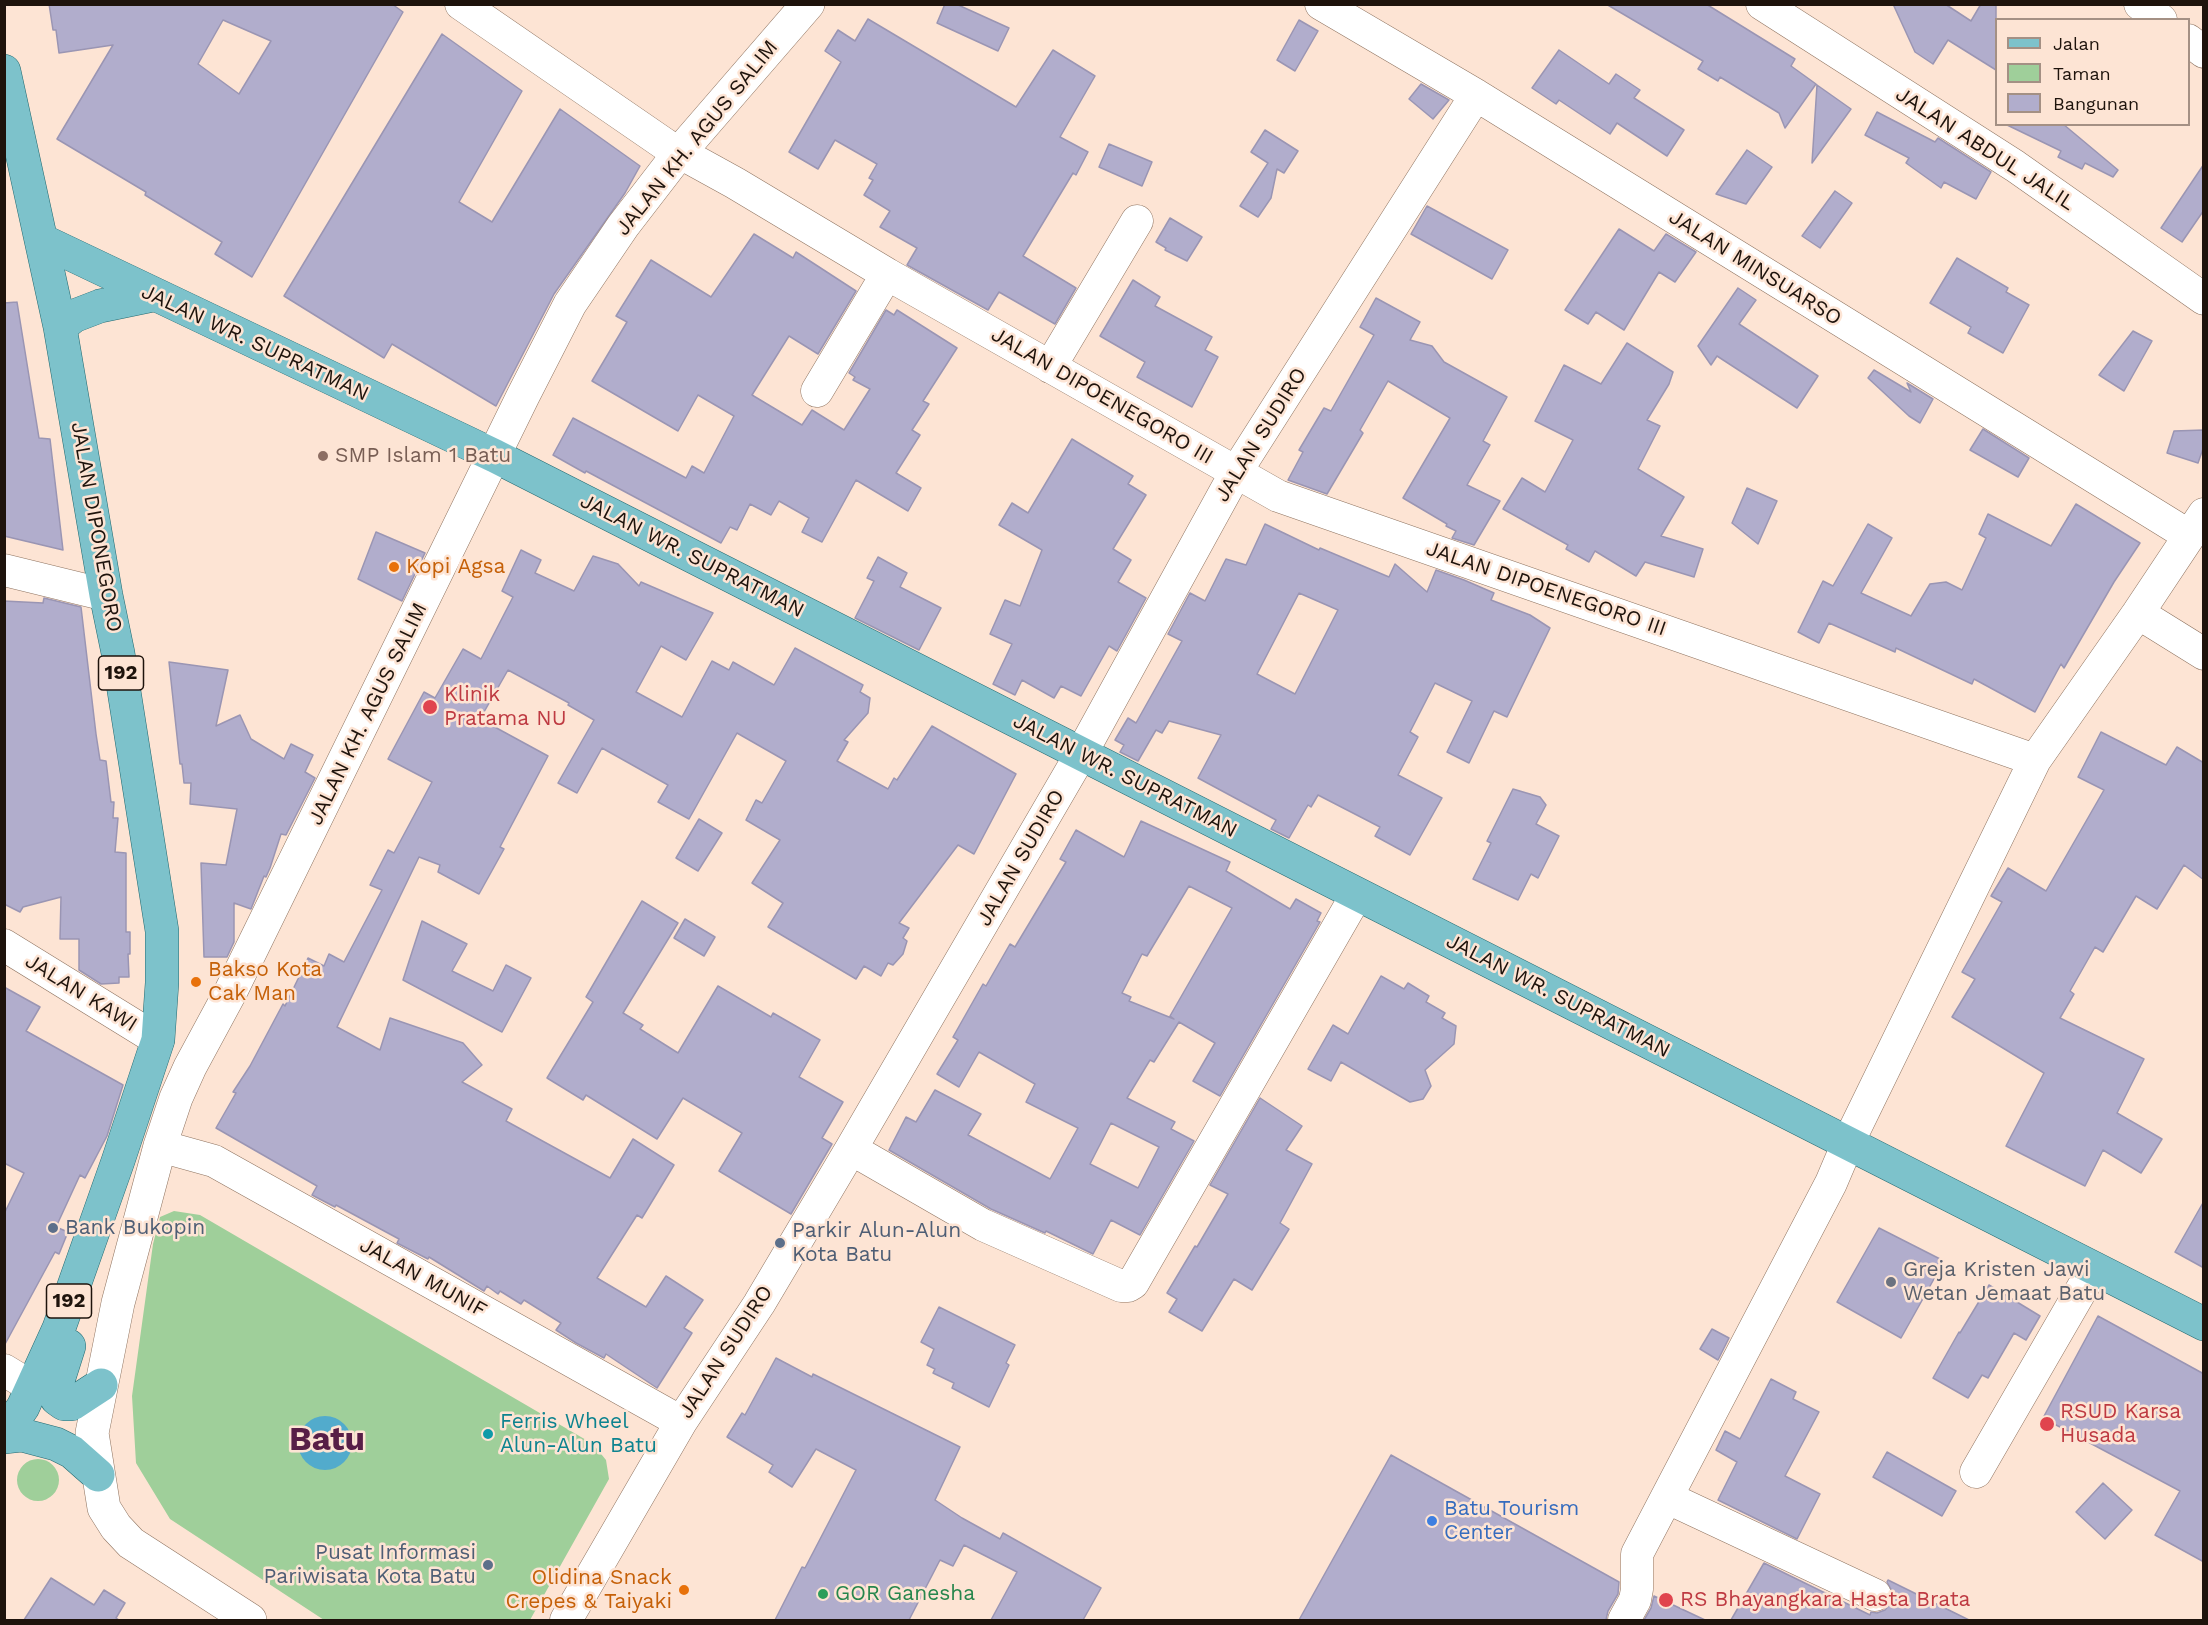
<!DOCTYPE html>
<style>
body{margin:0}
#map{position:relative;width:2208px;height:1625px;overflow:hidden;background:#fde4d4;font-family:"Work Sans",sans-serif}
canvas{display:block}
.frame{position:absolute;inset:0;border:6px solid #1e130c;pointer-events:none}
.legend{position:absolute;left:1995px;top:18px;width:195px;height:108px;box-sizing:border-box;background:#fde4d4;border:2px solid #a49084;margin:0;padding:8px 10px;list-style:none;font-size:18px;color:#1e130c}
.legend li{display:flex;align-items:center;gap:12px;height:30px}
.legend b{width:30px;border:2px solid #a49084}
</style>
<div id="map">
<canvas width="2208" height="1625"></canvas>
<div class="frame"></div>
<ul class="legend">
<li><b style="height:8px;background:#7dc2cb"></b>Jalan</li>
<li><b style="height:16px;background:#9fcf9a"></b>Taman</li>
<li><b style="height:16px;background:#b1adcc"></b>Bangunan</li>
</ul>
</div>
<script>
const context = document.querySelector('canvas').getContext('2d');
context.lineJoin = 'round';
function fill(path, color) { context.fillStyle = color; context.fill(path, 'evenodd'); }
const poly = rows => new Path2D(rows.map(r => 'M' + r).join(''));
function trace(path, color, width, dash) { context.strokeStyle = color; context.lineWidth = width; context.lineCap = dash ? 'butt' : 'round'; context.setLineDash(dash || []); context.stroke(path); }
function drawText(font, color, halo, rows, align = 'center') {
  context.font = font + ' "Work Sans",sans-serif'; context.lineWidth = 5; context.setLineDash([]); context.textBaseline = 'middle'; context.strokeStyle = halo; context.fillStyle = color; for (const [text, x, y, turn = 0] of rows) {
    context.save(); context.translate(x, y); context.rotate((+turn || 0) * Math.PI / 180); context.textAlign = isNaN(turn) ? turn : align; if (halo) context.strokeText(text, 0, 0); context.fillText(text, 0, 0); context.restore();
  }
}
fill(poly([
 [174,1211,200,1215,593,1444,606,1460,609,1479,530,1620,324,1620,170,1519,136,1463,132,1396,153,1244,160,1217],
 '17 1480a21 21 0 1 1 42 0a21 21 0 1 1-42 0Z'
]), '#9fcf9a');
fill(poly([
 '298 1443a27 27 0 1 1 54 0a27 27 0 1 1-54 0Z'
]), '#52abcc');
const building = poly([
 [49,4,392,4,403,12,252,277,215,254,222,242,145,195,146,192,57,139,113,45,59,53,56,30,53,30,49,4],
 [223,20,271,41,239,94,198,64,223,20],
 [945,4,956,4,1009,28,998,51,937,23,945,4],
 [1606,4,1706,4,1795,59,1791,66,1816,84,1785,128,1779,113,1720,77,1718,81,1698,69,1703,61,1606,4],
 [1893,4,1945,4,1971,21,1981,4,1996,4,1996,70,1948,40,1933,64,1915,52,1893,4],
 [868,19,1016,107,1053,50,1095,76,1060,137,1088,152,1076,175,1073,173,1023,256,1076,288,1055,324,999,292,988,310,907,265,917,248,880,227,890,211,864,195,873,180,869,178,877,164,835,140,818,169,789,152,841,62,825,51,838,30,855,41,868,19],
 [1299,20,1318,31,1295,71,1277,60,1299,20],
 [442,34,522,91,459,202,492,222,560,109,640,166,625,193,554,294,496,406,392,344,384,358,284,296,442,34],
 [1559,50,1609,84,1616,74,1640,90,1634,98,1684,130,1667,156,1617,123,1610,134,1559,100,1556,104,1532,88,1559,50],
 [1421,84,1449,100,1433,119,1409,99,1421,84],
 [1817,85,1851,109,1812,163,1817,85],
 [1877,112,1935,142,1938,138,1991,172,1976,199,1944,182,1941,188,1906,163,1909,158,1865,135,1877,112],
 [2005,124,2063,124,2118,170,2113,177,2085,163,2082,169,2058,157,2061,151,2005,124],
 [1265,130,1298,151,1284,173,1277,169,1271,198,1258,217,1240,206,1268,163,1251,152,1265,130],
 [1109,144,1152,162,1142,186,1099,167,1109,144],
 [1747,150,1772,167,1746,204,1716,194,1747,150],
 [2204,164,2204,210,2182,242,2161,228,2204,164],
 [1835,191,1852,203,1820,248,1802,236,1835,191],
 [1427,206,1508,250,1492,279,1411,234,1427,206],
 [1170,218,1202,237,1187,261,1165,250,1166,248,1156,242,1170,218],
 [1619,229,1654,251,1666,234,1696,252,1675,282,1659,272,1624,330,1596,312,1588,324,1565,310,1619,229],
 [754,234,793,258,796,252,856,291,818,354,789,336,752,395,802,425,812,410,844,430,870,389,853,380,855,377,849,373,886,310,894,315,897,310,957,348,923,401,929,404,912,430,920,435,896,473,921,488,908,511,856,480,822,542,802,532,809,518,779,501,771,515,750,504,737,530,730,527,721,543,586,471,585,473,553,455,573,418,686,478,692,466,704,473,734,416,698,395,678,431,592,381,627,322,616,316,651,260,711,297,754,234],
 [1957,258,2008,288,2006,292,2029,305,2003,353,1968,333,1971,327,1930,303,1957,258],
 [1133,280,1160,297,1155,306,1212,337,1205,350,1218,357,1192,407,1137,377,1145,362,1100,336,1133,280],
 [1738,288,1756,300,1739,324,1818,376,1797,408,1717,356,1711,365,1698,346,1738,288],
 [1376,298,1420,322,1410,340,1432,346,1444,362,1507,397,1483,441,1490,445,1467,485,1500,501,1474,545,1452,538,1456,531,1446,526,1447,524,1403,498,1450,418,1388,381,1360,430,1363,433,1327,494,1288,480,1303,452,1299,450,1324,408,1331,411,1374,335,1360,327,1376,298],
 [17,302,39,438,50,439,63,550,4,536,4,303,17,302],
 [2133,331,2152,341,2124,391,2099,375,2133,331],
 [1627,343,1673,372,1669,384,1647,420,1660,426,1638,469,1684,497,1661,536,1703,549,1694,577,1645,562,1636,576,1595,551,1589,562,1566,549,1568,545,1503,509,1522,478,1545,492,1573,440,1535,421,1564,365,1601,384,1627,343],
 [1874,370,1911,392,1907,383,1933,399,1920,423,1909,416,1868,378,1874,370],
 [1983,429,2029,458,2018,477,1970,450,1983,429],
 [2204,430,2204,446,2198,463,2167,453,2174,431,2204,430],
 [1072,439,1133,476,1128,484,1146,495,1113,549,1131,560,1118,582,1146,598,1117,651,1109,646,1081,696,1061,686,1054,698,1022,680,1015,695,993,684,1012,644,990,634,1005,600,1020,606,1042,550,999,525,1012,503,1028,513,1072,439],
 [1747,488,1777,501,1758,544,1732,523,1747,488],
 [2076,504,2140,543,2114,582,2064,668,2061,664,2035,712,1974,679,1972,684,1896,648,1895,652,1829,623,1819,643,1798,632,1823,581,1833,586,1868,524,1892,538,1861,593,1911,616,1930,584,1946,582,1962,590,1986,538,1979,534,1988,514,2051,546,2076,504],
 [1265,524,1319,550,1320,548,1389,577,1395,564,1427,592,1436,570,1464,580,1494,593,1491,600,1530,615,1550,628,1507,717,1494,711,1469,763,1447,752,1472,701,1435,683,1410,732,1418,737,1398,775,1442,798,1410,855,1375,836,1380,827,1318,795,1311,807,1308,805,1289,838,1271,829,1276,820,1198,778,1221,735,1169,721,1162,733,1156,730,1138,761,1120,752,1124,745,1115,740,1128,718,1136,723,1182,641,1168,634,1190,593,1205,601,1226,559,1246,565,1265,524],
 [1299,593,1338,610,1295,694,1257,674,1299,593],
 [376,532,425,553,402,601,358,579,376,532],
 [521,550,541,560,535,573,574,591,593,556,618,564,639,586,641,582,713,613,686,660,661,646,636,692,682,717,712,661,729,670,733,662,774,685,795,648,863,685,860,692,870,698,868,713,844,740,848,742,837,761,888,789,894,778,897,780,932,726,1016,774,974,854,958,845,899,923,909,928,903,938,907,941,903,954,893,965,888,963,881,976,864,966,856,979,768,927,783,903,752,883,780,840,746,820,756,800,762,803,786,761,737,733,689,819,658,802,668,785,602,748,577,793,558,783,594,720,568,705,569,703,508,670,480,719,548,756,500,847,504,849,479,894,438,872,440,865,419,857,337,1027,380,1050,390,1018,463,1043,482,1065,462,1082,512,1109,506,1121,610,1178,633,1139,674,1165,642,1218,637,1215,597,1278,646,1307,666,1276,703,1300,684,1328,692,1333,657,1388,606,1354,604,1358,576,1343,556,1330,561,1323,524,1300,521,1304,500,1291,498,1294,487,1286,484,1291,429,1257,428,1259,397,1243,399,1239,336,1205,335,1207,312,1195,317,1186,216,1128,236,1093,233,1092,250,1066,283,1004,285,1006,308,958,324,966,329,954,344,962,382,890,370,885,388,850,394,853,432,782,388,759,424,692,435,698,463,649,481,659,513,597,502,591,521,550],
 [878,557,907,573,900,587,941,608,919,650,855,618,874,581,867,578,878,557],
 [44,598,81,607,96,734,100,760,106,761,111,802,114,802,113,818,118,818,115,852,126,853,126,932,130,932,130,954,128,954,129,977,119,977,119,983,101,984,79,970,79,939,60,939,61,897,23,907,20,912,4,904,4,601,43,603,44,598],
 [169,662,228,670,216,726,240,715,251,739,284,759,291,744,313,755,305,772,315,778,286,835,281,834,270,868,266,877,264,876,251,909,234,903,234,942,227,957,204,957,201,863,226,865,237,809,190,804,191,783,184,783,182,764,180,764,169,662],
 [2101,732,2166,765,2177,747,2204,763,2204,880,2184,865,2157,909,2136,896,2103,952,2095,947,2070,991,2074,994,2060,1018,2144,1059,2117,1113,2162,1139,2141,1173,2103,1150,2085,1186,2006,1146,2044,1073,1952,1017,1975,979,1962,972,2002,902,1991,896,2008,868,2046,891,2104,790,2078,777,2101,732],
 [1513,789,1540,797,1546,805,1536,824,1559,836,1538,878,1531,874,1518,900,1473,879,1491,843,1487,841,1513,789],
 [699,819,722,833,698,871,676,858,699,819],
 [1141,821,1230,862,1226,871,1290,909,1296,899,1321,913,1317,921,1320,922,1220,1096,1193,1081,1215,1043,1179,1022,1154,1062,1150,1060,1127,1098,1175,1122,1171,1129,1194,1141,1140,1235,1111,1220,1093,1254,1046,1231,1045,1233,991,1209,889,1150,906,1117,916,1122,935,1090,981,1114,968,1135,1050,1179,1078,1128,1026,1102,1035,1084,979,1052,959,1087,937,1074,958,1040,953,1037,983,984,986,986,1010,944,1015,947,1066,862,1060,859,1076,830,1124,857,1141,821],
 [1189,886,1232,908,1170,1016,1174,1019,1129,1001,1131,997,1122,993,1142,954,1147,956,1189,886],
 [1111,1123,1159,1147,1138,1188,1090,1164,1111,1123],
 [642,901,678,923,623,1013,643,1025,640,1029,678,1053,718,986,771,1017,773,1013,820,1040,799,1077,843,1102,822,1138,832,1144,791,1214,719,1171,742,1133,683,1098,657,1139,586,1095,583,1100,547,1078,593,1002,586,997,642,901],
 [685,919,715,937,704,956,674,938,685,919],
 [422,921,467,944,452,971,493,991,506,965,531,978,502,1032,403,980,422,921],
 [1381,976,1404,989,1408,983,1429,996,1426,1002,1445,1013,1442,1018,1456,1026,1454,1044,1425,1070,1431,1086,1423,1099,1410,1102,1341,1062,1331,1081,1308,1069,1333,1025,1348,1034,1381,976],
 [4,987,40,1007,26,1031,123,1085,107,1136,85,1178,80,1175,56,1227,68,1232,59,1254,55,1252,4,1346,4,1214,24,1173,4,1163,4,987],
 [1260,1098,1302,1126,1286,1150,1312,1164,1280,1223,1289,1229,1252,1290,1234,1279,1202,1331,1169,1312,1177,1299,1167,1293,1195,1246,1197,1247,1228,1194,1210,1185,1260,1098],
 [2204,1201,2204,1268,2175,1252,2204,1201],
 [1879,1228,1944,1261,1901,1338,1837,1302,1879,1228],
 [1989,1285,2040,1316,2026,1340,2014,1333,1988,1378,1982,1375,1968,1398,1933,1378,1959,1332,1960,1333,1989,1285],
 [939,1307,1015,1345,1006,1363,1009,1365,989,1407,952,1388,954,1383,933,1373,935,1369,927,1365,934,1349,921,1342,939,1307],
 [2098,1316,2204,1374,2204,1562,2155,1535,2180,1491,2043,1418,2098,1316],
 [1712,1329,1729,1338,1718,1360,1700,1349,1712,1329],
 [776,1358,812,1377,813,1374,960,1447,935,1500,962,1518,1000,1539,1003,1533,1101,1588,1083,1620,991,1620,1017,1572,964,1545,953,1566,940,1560,909,1620,775,1620,802,1567,805,1568,856,1470,816,1449,792,1487,769,1472,773,1465,727,1437,742,1413,745,1415,776,1358],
 [1771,1379,1796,1392,1793,1399,1819,1412,1785,1476,1820,1494,1797,1539,1718,1500,1737,1462,1716,1450,1725,1431,1740,1439,1771,1379],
 [1887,1452,1956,1491,1942,1516,1873,1477,1887,1452],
 [1391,1455,1619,1582,1618,1594,1608,1611,1606,1620,1299,1620,1391,1455],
 [2103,1483,2132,1510,2105,1539,2076,1512,2103,1483],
 [1764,1563,1870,1615,1871,1612,1877,1613,1885,1610,1891,1603,1893,1593,1887,1582,1888,1580,1969,1620,1731,1620,1764,1563],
 [51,1578,94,1605,104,1590,125,1603,116,1618,119,1620,24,1620,51,1578],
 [1654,1596,1705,1620,1644,1620,1651,1608,1654,1596]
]);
fill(building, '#b1adcc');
trace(building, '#9a95b3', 1.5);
const minor = poly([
 [461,4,666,145,735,183,887,274,1278,496,2035,760],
 [1321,4,1476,95,2188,535],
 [1762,4,2015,166,2204,299],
 [2140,4,2161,20],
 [2188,40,2204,52],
 [1050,367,1137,221],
 [817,391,887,274],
 [4,570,106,595],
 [2138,613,2204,654],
 [4,945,158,1040],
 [160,1146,214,1161,681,1422],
 [851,1149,983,1225,1121,1286,1128,1286,1133,1283,1357,894],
 [4,1370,32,1387],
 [1976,1472,2094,1268],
 [1668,1498,1875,1595],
 [566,1620,681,1422,759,1304,851,1149,1081,754,1236,472,1476,95],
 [1624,1620,1635,1600,1637,1589,1637,1554,1831,1183,1848,1143,2035,760,2138,613,2204,514]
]);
const tertiary = poly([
 [250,1620,131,1543,116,1527,104,1508,92,1433,118,1303,160,1146,176,1098,190,1067,230,993,523,396,570,304,623,226,680,152,808,4]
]);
const primary = poly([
 [4,71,60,327,106,595,118,653,162,931,162,983,158,1040,118,1161,59,1328,23,1407,4,1434],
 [41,240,495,456,2204,1324],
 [60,327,74,316,100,306,153,295],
 [69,1346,56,1387,57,1399,64,1404,72,1404,101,1385],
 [4,1437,22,1435,56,1444,72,1452,98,1475]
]);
trace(minor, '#8f7461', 33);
trace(tertiary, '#8f7461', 34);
trace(primary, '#246a71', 34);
trace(minor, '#fff', 32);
trace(tertiary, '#fff', 33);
trace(primary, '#7dc2cb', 33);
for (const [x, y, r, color] of [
 [323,456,6,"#8d6e63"],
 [394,567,6,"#e8710a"],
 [430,707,8,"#e0444e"],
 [196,982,6,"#e8710a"],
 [53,1228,6,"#5c6f8a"],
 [780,1243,6,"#5c6f8a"],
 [1891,1282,6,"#6b7280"],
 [2047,1424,8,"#e0444e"],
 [488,1434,6,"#0f9aa8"],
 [1432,1521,6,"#3f7fe0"],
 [488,1565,6,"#5c6f8a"],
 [684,1590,6,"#e8710a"],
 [823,1594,6,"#2e9e5b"],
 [1666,1600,8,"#e0444e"]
]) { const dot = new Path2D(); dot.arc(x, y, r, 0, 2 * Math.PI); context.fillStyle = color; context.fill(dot); trace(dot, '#fde4d4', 2); }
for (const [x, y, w] of [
 [121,673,45],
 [69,1301,45]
]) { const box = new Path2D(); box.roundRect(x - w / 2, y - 17, w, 34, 4.5); context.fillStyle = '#fde4d4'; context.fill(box); trace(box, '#1e130c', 1.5); }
drawText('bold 20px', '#1e130c', null, [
 ["192",121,673],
 ["192",69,1301]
]);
drawText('21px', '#1e130c', '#fde4d4', [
 ["JALAN KH. AGUS SALIM",697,138,-51],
 ["JALAN ABDUL JALIL",1985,149,33],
 ["JALAN MINSUARSO",1755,268,32],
 ["JALAN WR. SUPRATMAN",255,343,25],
 ["JALAN DIPOENEGORO III",1102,396,30],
 ["JALAN SUDIRO",1261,435,-58],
 ["JALAN DIPONEGORO",96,527,80],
 ["JALAN WR. SUPRATMAN",692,556,27],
 ["JALAN DIPOENEGORO III",1546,589,19],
 ["JALAN KH. AGUS SALIM",368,714,-64],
 ["JALAN WR. SUPRATMAN",1125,776,27],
 ["JALAN SUDIRO",1021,858,-60],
 ["JALAN KAWI",81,993,32],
 ["JALAN WR. SUPRATMAN",1558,996,27],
 ["JALAN MUNIF",423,1278,29],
 ["JALAN SUDIRO",726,1352,-57]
]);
drawText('21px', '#785e54', '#fde4d4', [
 ["SMP Islam 1 Batu",335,456]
], 'left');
drawText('21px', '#c56008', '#fde4d4', [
 ["Kopi Agsa",406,567],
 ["Bakso Kota",208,970],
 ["Cak Man",208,994],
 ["Olidina Snack",672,1578,"right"],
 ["Crepes & Taiyaki",672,1602,"right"]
], 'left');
drawText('21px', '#be3a42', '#fde4d4', [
 ["Klinik",444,695],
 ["Pratama NU",444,719],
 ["RSUD Karsa",2060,1412],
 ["Husada",2060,1436],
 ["RS Bhayangkara Hasta Brata",1680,1600]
], 'left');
drawText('21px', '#4e5e75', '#fde4d4', [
 ["Bank Bukopin",65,1228],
 ["Parkir Alun-Alun",792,1231],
 ["Kota Batu",792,1255],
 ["Pusat Informasi",476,1553,"right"],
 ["Pariwisata Kota Batu",476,1577,"right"]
], 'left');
drawText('21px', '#5b616d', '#fde4d4', [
 ["Greja Kristen Jawi",1903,1270],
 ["Wetan Jemaat Batu",1903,1294]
], 'left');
drawText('21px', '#0d838f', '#fde4d4', [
 ["Ferris Wheel",500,1422],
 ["Alun-Alun Batu",500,1446]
], 'left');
drawText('21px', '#366cbe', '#fde4d4', [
 ["Batu Tourism",1444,1509],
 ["Center",1444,1533]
], 'left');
drawText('21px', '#27864d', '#fde4d4', [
 ["GOR Ganesha",835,1594]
], 'left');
drawText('bold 33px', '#571e47', '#fde4d4', [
 ["Batu",327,1440]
]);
</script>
